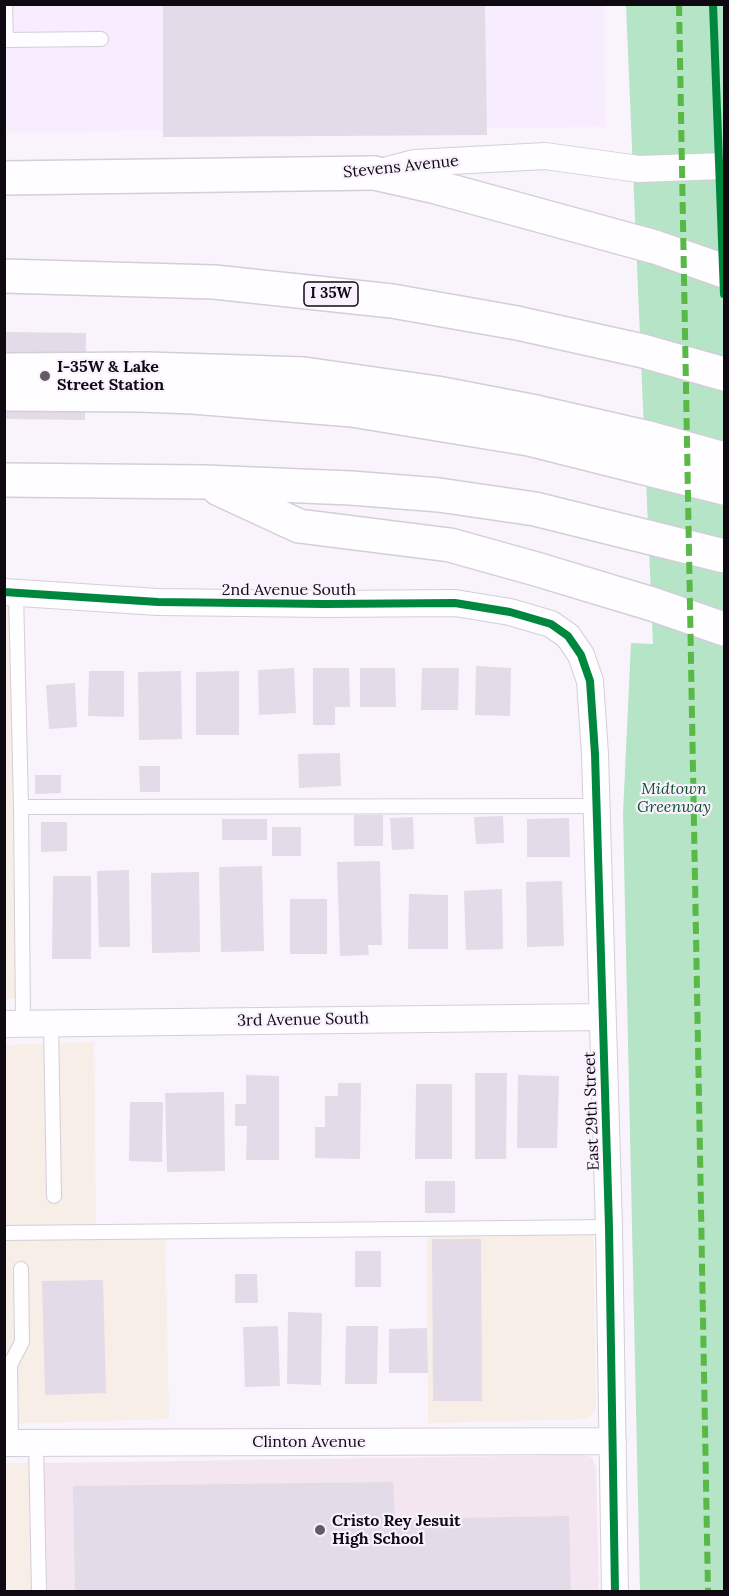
<!DOCTYPE html>
<style>
body{margin:0}
#map{position:relative;width:729px;height:1596px;overflow:hidden;background:#f9f4fc;font-family:Lora,serif}
canvas{display:block}
.frame{position:absolute;inset:0;border:6px solid #0f0a11;pointer-events:none}
</style>
<div id="map">
<canvas width="729" height="1596"></canvas>
<div class="frame"></div>
</div>
<script>
const context = document.querySelector('canvas').getContext('2d');
context.lineJoin = 'round';
function fill(path, color) { context.fillStyle = color; context.fill(path, 'evenodd'); }
const poly = rows => new Path2D(rows.map(r => 'M' + r).join(''));
function trace(path, color, width, dash) { context.strokeStyle = color; context.lineWidth = width; context.lineCap = dash ? 'butt' : 'round'; context.setLineDash(dash || []); context.stroke(path); }
function drawText(font, color, halo, rows, align = 'center') {
  context.font = font + ' Lora,serif'; context.lineWidth = 4.5; context.setLineDash([]); context.textBaseline = 'middle'; context.strokeStyle = halo; context.fillStyle = color; for (const [text, x, y, turn = 0] of rows) {
    context.save(); context.translate(x, y); context.rotate((+turn || 0) * Math.PI / 180); context.textAlign = isNaN(turn) ? turn : align; if (halo) context.strokeText(text, 0, 0); context.fillText(text, 0, 0); context.restore();
  }
}
fill(poly([
 [4,606,16,606,21,999,4,999],
 [94,1042,96,1227,165,1229,169,1419,5,1424,4,1045],
 [593,1230,596,1408,588,1419,428,1423,427,1231],
 [4,1463,40,1463,42,1591,5,1591]
]), '#f7eee7');
fill(poly([
 [13,4,604,5,605,127,14,132,5,130,4,22,13,22]
]), '#f8edfe');
fill(poly([
 [582,1455,592,1457,596,1468,599,1591,42,1591,40,1463]
]), '#f4e6f1');
fill(poly([
 [626,5,724,5,724,1591,640,1591,623,814,631,643,653,644]
]), '#b5e4c7');
fill(poly([
 [163,4,485,4,487,135,163,137],
 [5,332,86,333,85,420,5,419],
 [476,666,511,668,510,716,475,715],
 [294,668,296,713,259,715,258,670],
 [313,668,349,668,350,707,335,707,335,725,313,725],
 [360,668,395,668,396,707,360,707],
 [422,668,459,668,458,710,421,710],
 [89,671,124,671,124,717,88,716],
 [181,671,182,739,139,740,138,672],
 [239,671,239,735,196,735,196,672],
 [75,683,77,727,49,729,46,685],
 [340,753,341,786,299,788,298,754],
 [139,766,160,766,160,792,140,792],
 [35,775,61,775,61,793,35,794],
 [354,815,383,815,383,846,354,846],
 [503,816,504,843,476,844,474,817],
 [413,817,414,849,392,850,390,818],
 [569,818,570,857,527,857,527,819],
 [222,819,267,819,267,840,222,840],
 [41,822,67,822,67,851,41,852],
 [272,827,301,827,301,856,272,856],
 [380,861,382,945,368,945,369,955,340,956,337,862],
 [262,866,264,951,221,952,219,867],
 [129,870,130,947,99,947,97,871],
 [199,872,200,952,152,953,151,873],
 [53,876,91,876,91,959,52,959],
 [562,881,564,946,527,947,526,882],
 [502,889,503,949,466,950,464,891],
 [409,894,448,895,448,949,408,949],
 [290,899,327,899,327,954,290,954],
 [475,1073,507,1073,506,1159,475,1159],
 [246,1075,279,1076,279,1160,246,1160,247,1126,235,1126,235,1104,246,1104],
 [518,1075,559,1076,557,1148,517,1148],
 [338,1083,361,1083,360,1159,315,1158,315,1127,325,1127,325,1096,338,1096],
 [416,1084,452,1084,452,1159,415,1159],
 [224,1092,225,1171,167,1172,165,1093],
 [130,1102,163,1102,162,1162,129,1161],
 [425,1181,455,1181,455,1213,425,1213],
 [432,1239,481,1239,482,1401,433,1401],
 [355,1251,381,1251,381,1287,355,1287],
 [235,1274,257,1274,258,1303,235,1303],
 [103,1280,106,1393,45,1395,42,1281],
 [288,1312,322,1313,321,1385,287,1384],
 [278,1326,280,1386,245,1387,243,1327],
 [346,1326,378,1326,377,1384,345,1384],
 [427,1328,428,1373,389,1373,389,1329],
 [393,1482,395,1519,569,1516,571,1592,75,1592,73,1486]
]), '#e3dbe7');
const service = poly([
 [5,4,6,40],
 [4,40,101,39],
 [16,592,21,807,23,1023],
 [21,807,596,806],
 [51,1023,54,1196],
 [4,1233,609,1227],
 [36,1442,39,1592],
 [11,1443,10,1365,22,1342,21,1269]
]);
const minor = poly([
 [376,173,414,163,545,156,639,169,724,166],
 [4,592,158,602,325,604,455,603,510,612,551,624,568,636,581,655,590,681,595,754,609,1227,615,1592],
 [4,1024,602,1017],
 [4,1443,613,1441]
]);
const primary = poly([
 [4,178,374,173]
]);
const motorway = poly([
 [374,173,436,187,655,247,724,271],
 [4,276,214,282,392,301,517,323,643,351,724,374],
 [4,370,148,369,304,374,437,393,536,412,645,437,724,459],
 [4,394,140,395,193,397,352,410,529,439,724,488],
 [4,480,204,482,351,488,439,495,535,509,724,556],
 [219,489,299,526,450,545,536,569,652,604,724,629]
]);
trace(service, '#d4ced7', 16);
trace(minor, '#d4ced7', 28);
trace(primary, '#d4ced7', 36);
trace(motorway, '#d4ced7', 36);
trace(service, '#fefdff', 14);
trace(minor, '#fefdff', 26);
trace(primary, '#fefdff', 33);
trace(motorway, '#fefdff', 33);
trace(poly([
 [679,4,708,1592]
]), '#58b947', 6, [12, 6]);
trace(poly([
 [713,4,724,294],
 [4,592,158,602,325,604,455,603,510,612,551,624,568,636,581,655,590,681,595,754,609,1227,615,1592]
]), '#00873e', 8);
for (const [x, y, r, color] of [
 [45,376,6,"#615c63"],
 [320,1530,6,"#615c63"]
]) { const dot = new Path2D(); dot.arc(x, y, r, 0, 2 * Math.PI); context.fillStyle = color; context.fill(dot); trace(dot, '#faf1ff', 2); }
for (const [x, y, w] of [
 [331,294,54]
]) { const box = new Path2D(); box.roundRect(x - w / 2, y - 12, w, 24, 4.5); context.fillStyle = '#faf1ff'; context.fill(box); trace(box, '#0f0a11', 1.5); }
drawText('bold 15px', '#0f0a11', null, [
 ["I 35W",331,294]
]);
drawText('16px', '#0f0a11', '#faf1ff', [
 ["Stevens Avenue",401,167,-6],
 ["2nd Avenue South",289,590],
 ["3rd Avenue South",303,1020,-1],
 ["East 29th Street",592,1111,-92],
 ["Clinton Avenue",309,1442]
]);
drawText('bold 16px', '#0f0a11', '#faf1ff', [
 ["I-35W & Lake",57,367],
 ["Street Station",57,385],
 ["Cristo Rey Jesuit",332,1521],
 ["High School",332,1539]
], 'left');
drawText('italic 16px', '#0a512b', '#faf1ff', [
 ["Midtown",674,789],
 ["Greenway",674,807]
]);
</script>
